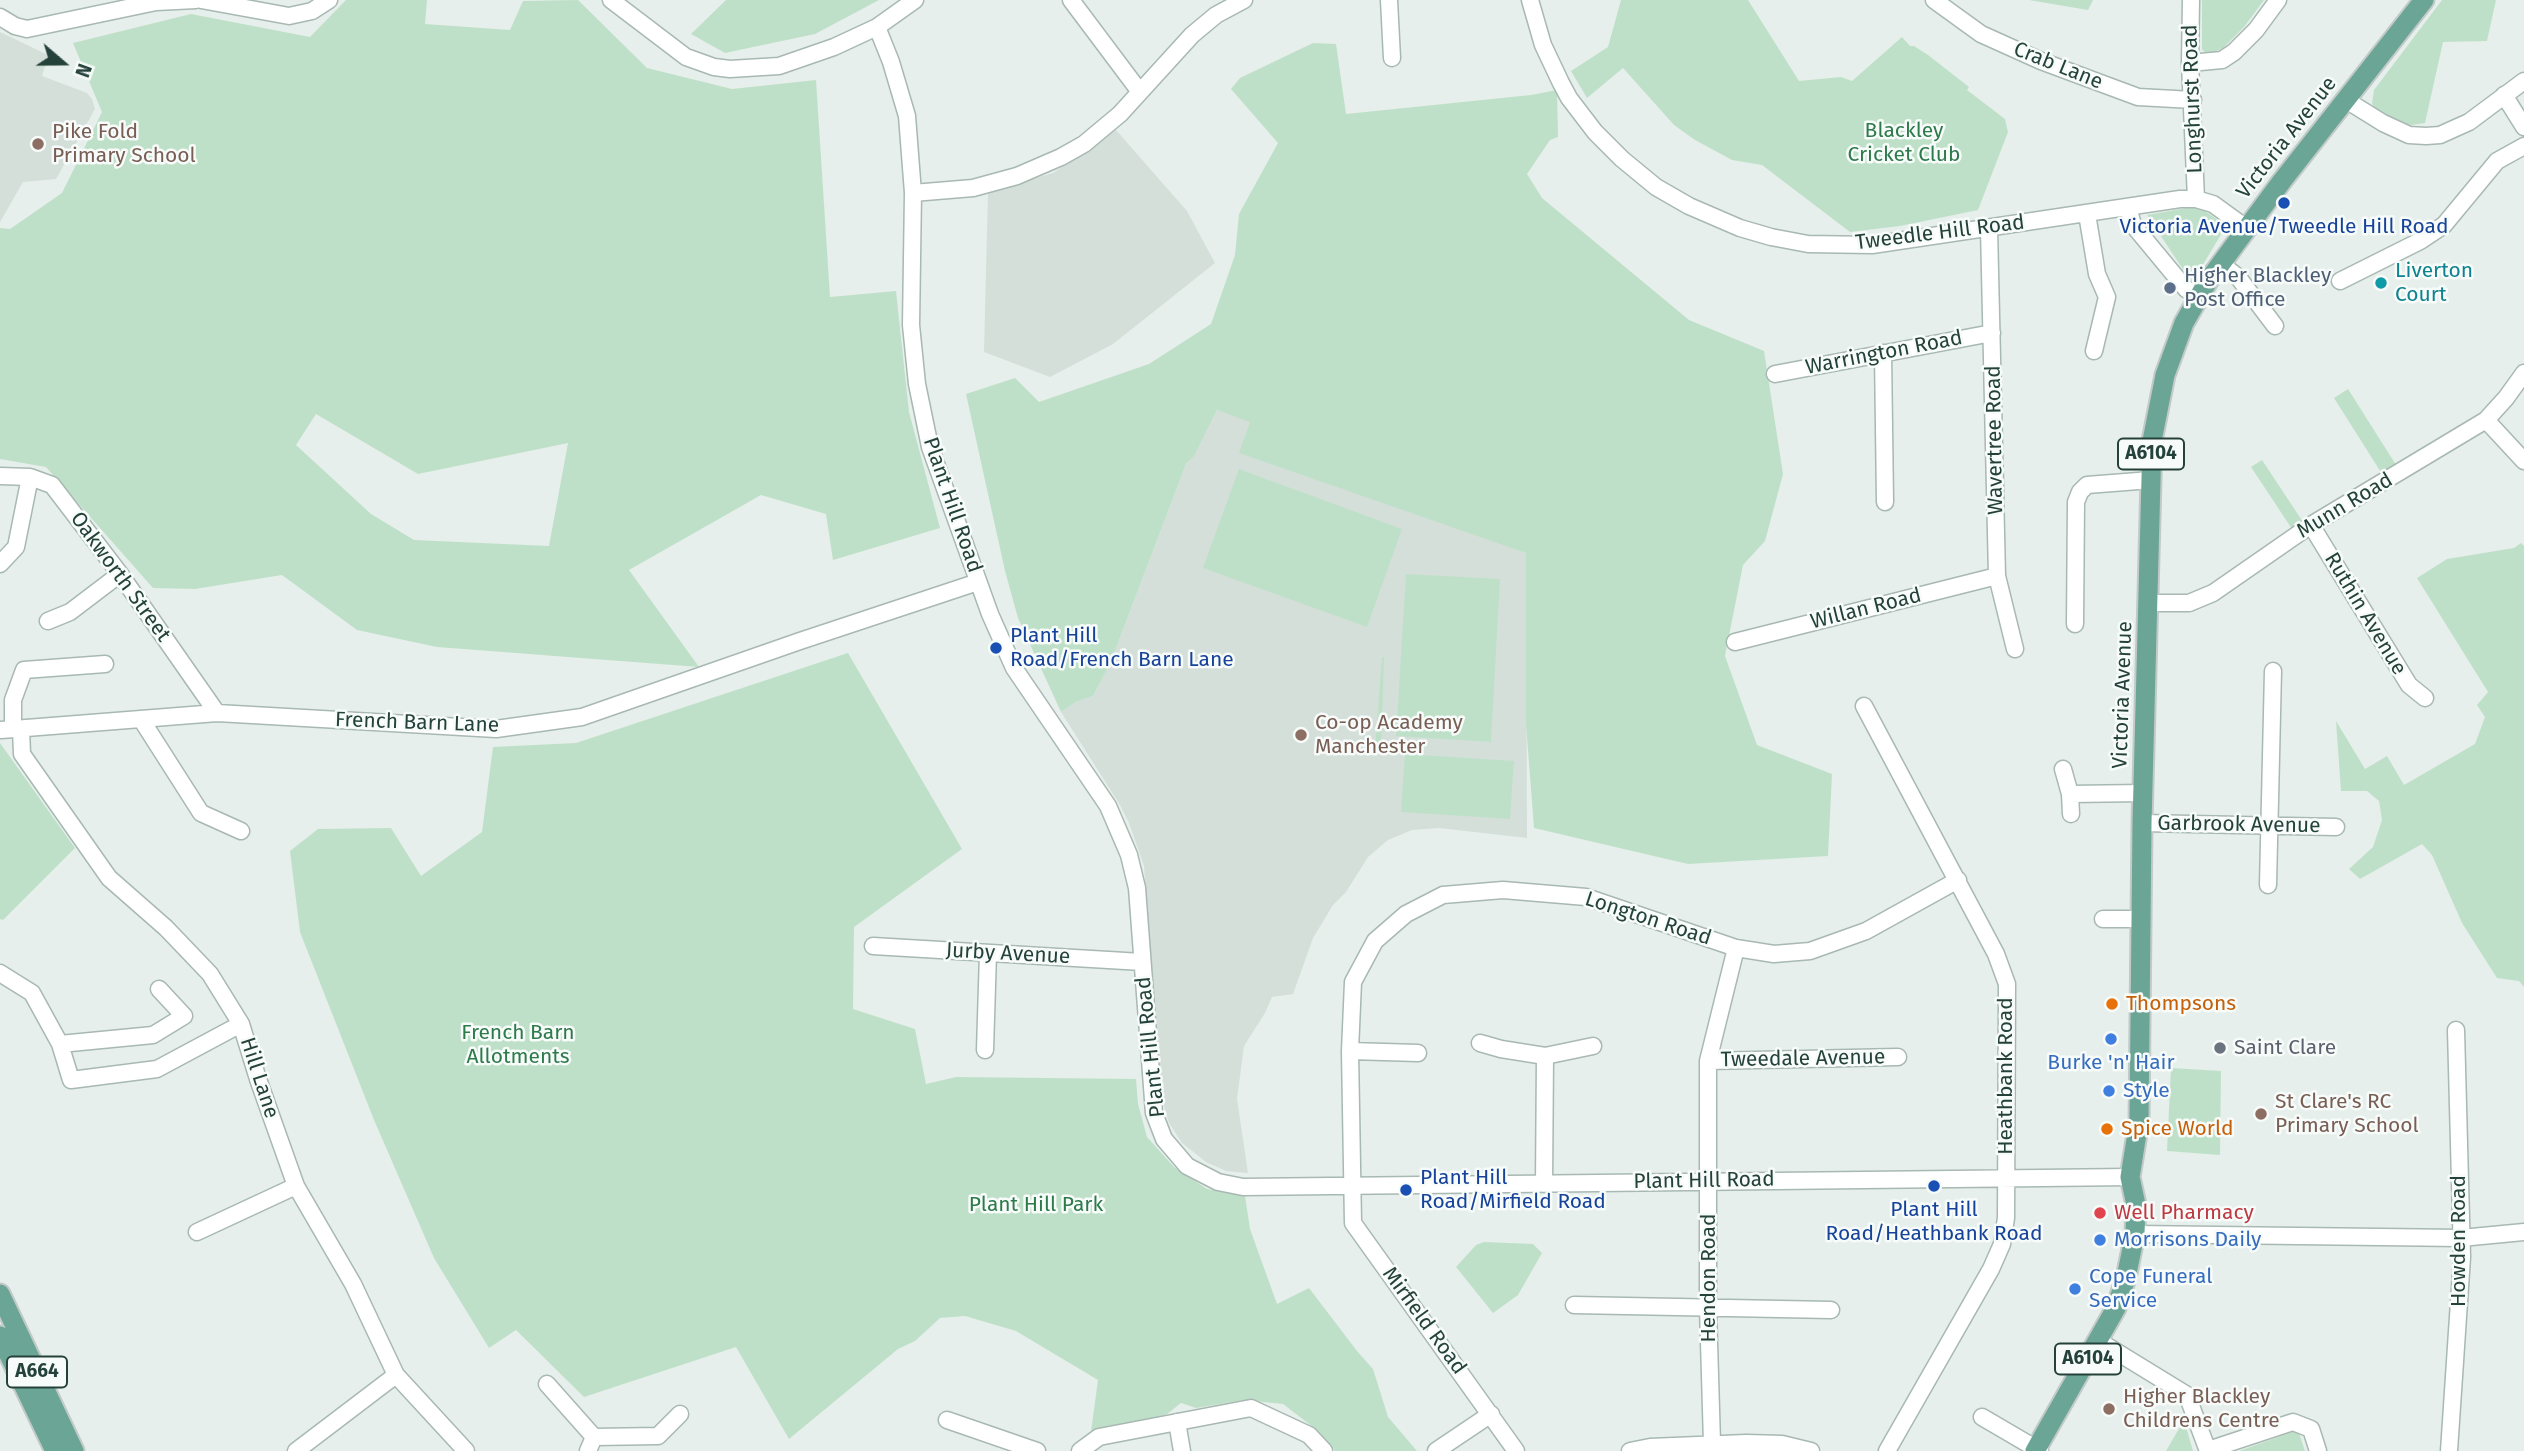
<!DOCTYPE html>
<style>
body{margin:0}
#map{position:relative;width:2524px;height:1451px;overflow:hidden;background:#e6efeb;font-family:"Fira Sans",sans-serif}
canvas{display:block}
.north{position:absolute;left:28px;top:28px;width:70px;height:70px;-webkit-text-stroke:5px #f7fbf9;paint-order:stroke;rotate:110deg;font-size:19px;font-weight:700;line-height:28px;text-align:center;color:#24423a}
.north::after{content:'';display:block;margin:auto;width:24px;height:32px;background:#24423a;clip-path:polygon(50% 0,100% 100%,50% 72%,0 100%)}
</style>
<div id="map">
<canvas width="2524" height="1451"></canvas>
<div class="north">N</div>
</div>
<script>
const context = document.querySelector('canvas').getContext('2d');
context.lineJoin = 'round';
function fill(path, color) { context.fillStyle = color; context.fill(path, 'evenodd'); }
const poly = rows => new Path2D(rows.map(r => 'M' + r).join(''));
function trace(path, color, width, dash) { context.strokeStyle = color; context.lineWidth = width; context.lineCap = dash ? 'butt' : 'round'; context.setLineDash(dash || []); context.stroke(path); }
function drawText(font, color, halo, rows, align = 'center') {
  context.font = font + ' "Fira Sans",sans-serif'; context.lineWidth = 5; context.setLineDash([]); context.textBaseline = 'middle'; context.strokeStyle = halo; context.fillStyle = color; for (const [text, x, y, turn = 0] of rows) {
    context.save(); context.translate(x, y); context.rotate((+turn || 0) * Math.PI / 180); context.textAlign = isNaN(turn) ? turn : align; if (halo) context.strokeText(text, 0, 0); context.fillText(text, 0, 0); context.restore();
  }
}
fill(poly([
 [0,32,48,55,42,76,87,93,92,99,95,109,56,179,23,182,0,222],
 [1116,130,1187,211,1215,263,1113,344,1050,377,984,352,988,192,1053,173],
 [1217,410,1251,421,1526,553,1527,838,1439,828,1412,830,1388,840,1368,857,1346,892,1333,905,1313,938,1293,994,1272,997,1265,1013,1244,1046,1237,1099,1248,1173,1226,1171,1206,1162,1182,1143,1169,1123,1162,1099,1144,866,1129,823,1120,805,1061,712,1076,702,1093,696,1110,664,1186,464,1194,455]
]), '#d4dfda');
fill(poly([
 [346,0,427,0,425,24,510,30,523,1,578,0,647,68,732,89,816,80,830,297,896,291,909,412,940,528,833,560,826,514,761,495,629,570,699,667,437,647,357,630,282,575,195,589,153,588,46,467,0,459,0,228,10,229,62,193,102,112,73,43,191,14,310,37],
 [316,414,418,474,568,443,549,546,414,540,371,514,296,445],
 [726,0,879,0,815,34,725,53,691,34],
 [1621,0,1748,0,1799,81,1841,77,1852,81,1902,37,1910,46,1914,46,1928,55,1969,87,1967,90,2005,119,2008,132,1978,210,1900,226,1850,232,1762,165,1732,160,1695,140,1674,125,1623,68,1587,98,1571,71,1608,47],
 [2029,0,2093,0,2088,10],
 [2202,0,2264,0,2244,27,2223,48,2207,55,2202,49],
 [2442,0,2496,0,2487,41,2443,42,2425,123,2411,125,2392,120,2380,113,2372,104,2374,90],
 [1313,43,1336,44,1346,114,1531,95,1557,90,1558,137,1550,140,1527,174,1542,198,1689,320,1764,351,1783,474,1765,541,1743,565,1725,656,1757,745,1832,774,1828,856,1688,864,1534,828,1526,724,1526,553,1239,453,1250,422,1217,410,1194,456,1186,464,1110,664,1093,696,1076,702,1061,712,1018,618,1005,571,966,394,1015,378,1039,402,1149,364,1211,324,1235,255,1239,214,1278,143,1231,89,1240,78],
 [2198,206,2226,226,2192,283,2147,215],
 [2348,389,2398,468,2384,477,2334,398],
 [2262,460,2305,525,2294,532,2251,467],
 [1239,469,1402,529,1367,627,1203,568],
 [2521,543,2524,546,2524,987,2519,981,2497,978,2462,923,2432,855,2422,844,2360,879,2349,869,2373,847,2382,820,2379,801,2367,791,2341,791,2336,721,2365,769,2387,756,2404,785,2475,744,2485,717,2477,705,2488,692,2417,578,2447,559,2514,548],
 [1406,574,1500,579,1491,742,1396,736],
 [848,653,962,849,854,927,853,1009,915,1029,926,1084,956,1077,1136,1079,1138,1104,1147,1137,1174,1167,1207,1189,1245,1196,1250,1229,1277,1304,1309,1288,1357,1351,1373,1369,1388,1417,1417,1451,1335,1451,1313,1427,1283,1404,1244,1400,1196,1408,1181,1403,1167,1414,1090,1439,1098,1380,1016,1331,965,1316,940,1318,915,1341,898,1349,789,1439,736,1347,584,1397,516,1330,489,1348,434,1258,374,1120,300,932,290,851,318,829,391,828,421,876,482,832,493,747,576,743],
 [1382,657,1384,657,1381,749,1375,749],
 [0,743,75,848,3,920,0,919],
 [1405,754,1514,761,1510,819,1401,812],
 [2171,1068,2221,1071,2220,1155,2167,1151],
 [1484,1242,1533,1244,1542,1253,1518,1295,1493,1313,1456,1267,1476,1245],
 [2184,1420,2193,1451,2166,1451],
 [2298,1430,2305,1451,2239,1451]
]), '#bfe0c8');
const minor = poly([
 [201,0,289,16,312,11,329,0],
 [611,0,686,57,714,67,730,69,779,66,834,47,877,27,915,0],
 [1071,0,1140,92],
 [1389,0,1392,58],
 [1530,0,1543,45,1561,83,1569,98,1595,132,1622,159,1656,187,1689,206,1740,228,1771,237,1808,244,1872,245,2180,199,2196,199,2213,204,2246,228],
 [1934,0,1981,34,2041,61,2138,97,2193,100],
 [2191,0,2190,63,2196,199],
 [0,17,15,26,27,29,156,2,196,0],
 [877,27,891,62,907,116,913,193,911,325,917,384,930,447,990,614,1014,668,1108,806,1129,855,1137,888,1154,1113,1164,1139,1187,1166,1218,1182,1243,1187,2130,1177],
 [2190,63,2222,60,2234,52,2256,30,2278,0],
 [2504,95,2524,127],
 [2346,100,2383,123,2409,135,2426,136,2440,135,2469,122,2524,81],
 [913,193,973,188,1017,176,1061,157,1084,144,1120,114,1192,35,1216,15,1244,0],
 [2128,207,2133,225,2186,289,2198,296],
 [2087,214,2097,274,2107,297,2094,351],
 [1989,228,1997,576,2015,649],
 [2220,263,2238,277,2275,326],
 [2340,281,2420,241,2444,225,2497,161,2524,146],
 [1883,353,1885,502],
 [1775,374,1992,333],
 [2486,420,2524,461],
 [0,476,30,477,52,485,120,574,217,713],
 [2311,525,2409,685,2425,698],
 [0,564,16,547,30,477],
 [2148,603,2189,603,2213,593,2311,525,2486,420,2506,398,2524,373],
 [48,621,70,612,120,574],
 [2075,624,2076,502,2080,492,2087,485,2151,480],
 [1735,642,1997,576],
 [1864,706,1996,954,2007,984,2006,1218,2002,1244,1991,1269,1887,1451],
 [141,719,201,813,241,831],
 [13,729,13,700,24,670,105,664],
 [21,729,22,754,109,878,166,928,210,974,241,1024,258,1079,296,1186,353,1284,396,1375,466,1451],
 [1,730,217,713,496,729,582,717,800,641,978,582],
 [2063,769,2070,794,2071,814],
 [2070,794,2143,793],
 [2142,823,2336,827],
 [2268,885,2273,671],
 [2103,919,2141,919],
 [873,946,1142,962],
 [0,973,32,993,60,1044,71,1080,157,1069,241,1024],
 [1480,1043,1501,1049,1545,1056,1544,1184],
 [60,1044,153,1035,184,1016,159,989],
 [985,1050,988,953],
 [1350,1051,1418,1053],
 [1545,1056,1593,1046],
 [1708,1061,1898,1057],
 [197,1232,296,1186],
 [2135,1234,2461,1238,2524,1232],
 [1574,1305,1831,1310],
 [2099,1341,2187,1395,2208,1451],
 [547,1384,594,1437],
 [1982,1417,2040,1451],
 [947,1420,1037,1451],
 [1177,1422,1182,1451],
 [1712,1443,1708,1308,1708,1061,1736,948],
 [2208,1450,2293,1422,2311,1429,2318,1451],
 [296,1451,396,1375],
 [588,1451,594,1437,658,1436,680,1414],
 [1080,1451,1099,1437,1251,1408,1309,1435,1324,1451],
 [1436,1451,1491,1414],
 [1516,1451,1353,1223,1350,1051,1353,982,1375,941,1406,914,1443,895,1503,890,1586,897,1736,948,1774,954,1810,951,1866,931,1958,880],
 [1630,1451,1650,1447,1746,1443,1782,1444,1811,1451],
 [2449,1451,2462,1257,2456,1030]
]);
const major = poly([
 [0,1294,74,1451],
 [0,1336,55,1451],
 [2035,1451,2116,1308,2126,1278,2135,1234,2136,1205,2130,1177,2139,1121,2142,823,2152,441,2165,375,2184,323,2208,281,2282,181,2424,0]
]);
trace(minor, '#a8b8b2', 19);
trace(major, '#c2cac8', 23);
trace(minor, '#fff', 16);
trace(major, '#6aa596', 19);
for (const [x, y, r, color] of [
 [38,144,7,"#8d6e63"],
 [2284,203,7,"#1a4fb4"],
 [2381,283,7,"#0f9aa8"],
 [2170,288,7,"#5c6f8a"],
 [996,648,7,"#1a4fb4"],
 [1301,735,7,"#8d6e63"],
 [2112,1004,7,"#e8710a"],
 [2111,1039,7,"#3f7fe0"],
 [2220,1048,7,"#6b7280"],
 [2109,1091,7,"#3f7fe0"],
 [2261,1114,7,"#8d6e63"],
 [2107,1129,7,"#e8710a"],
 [1934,1186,7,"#1a4fb4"],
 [1406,1190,7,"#1a4fb4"],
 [2100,1213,7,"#e0444e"],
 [2100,1240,7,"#3f7fe0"],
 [2075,1289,7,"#3f7fe0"],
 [2109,1409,7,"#8d6e63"]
]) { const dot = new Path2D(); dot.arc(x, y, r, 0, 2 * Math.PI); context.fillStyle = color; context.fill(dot); trace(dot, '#f7fbf9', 2.5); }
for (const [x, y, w] of [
 [2151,454,66],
 [2088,1359,66],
 [37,1372,60]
]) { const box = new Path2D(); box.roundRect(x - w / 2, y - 15.5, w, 31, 5); context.fillStyle = '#f7fbf9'; context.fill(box); trace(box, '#24423a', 2); }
drawText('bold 19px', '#24423a', null, [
 ["A6104",2151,454],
 ["A6104",2088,1359],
 ["A664",37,1372]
]);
drawText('21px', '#24423a', '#f7fbf9', [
 ["Crab Lane",2058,66,22],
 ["Longhurst Road",2193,99,-92],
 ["Victoria Avenue",2287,138,-52],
 ["Tweedle Hill Road",1940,233,-7],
 ["Warrington Road",1884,353,-11],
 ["Wavertree Road",1995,440,-91],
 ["Plant Hill Road",952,505,71],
 ["Munn Road",2345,506,-31],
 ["Oakworth Street",120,577,54],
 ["Willan Road",1866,609,-14],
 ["Ruthin Avenue",2365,614,59],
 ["Victoria Avenue",2123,695,-88],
 ["French Barn Lane",417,723,2],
 ["Garbrook Avenue",2239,825,1],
 ["Longton Road",1648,919,18],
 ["Jurby Avenue",1008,954,3],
 ["Plant Hill Road",1151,1047,-96],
 ["Tweedale Avenue",1803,1059,-1],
 ["Heathbank Road",2006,1076,-90],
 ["Hill Lane",259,1078,72],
 ["Plant Hill Road",1704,1181,-1],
 ["Howden Road",2459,1241,-90],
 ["Hendon Road",1709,1278,-90],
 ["Mirfield Road",1424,1321,54]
]);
drawText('21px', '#2d7a4b', '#f7fbf9', [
 ["Blackley",1904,131],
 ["Cricket Club",1904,155],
 ["French Barn",518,1033],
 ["Allotments",518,1057],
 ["Plant Hill Park",1036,1205]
]);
drawText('21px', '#785e54', '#f7fbf9', [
 ["Pike Fold",52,132],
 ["Primary School",52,156],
 ["Co-op Academy",1315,723],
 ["Manchester",1315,747],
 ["St Clare's RC",2275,1102],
 ["Primary School",2275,1126],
 ["Higher Blackley",2123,1397],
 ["Childrens Centre",2123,1421]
], 'left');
drawText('21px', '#164399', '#f7fbf9', [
 ["Victoria Avenue/Tweedle Hill Road",2284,227],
 ["Plant Hill",1010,636,"left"],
 ["Road/French Barn Lane",1010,660,"left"],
 ["Plant Hill",1420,1178,"left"],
 ["Road/Mirfield Road",1420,1202,"left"],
 ["Plant Hill",1934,1210],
 ["Road/Heathbank Road",1934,1234]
]);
drawText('21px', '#0d838f', '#f7fbf9', [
 ["Liverton",2395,271],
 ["Court",2395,295]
], 'left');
drawText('21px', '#4e5e75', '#f7fbf9', [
 ["Higher Blackley",2184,276],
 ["Post Office",2184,300]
], 'left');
drawText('21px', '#c56008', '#f7fbf9', [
 ["Thompsons",2126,1004],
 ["Spice World",2121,1129]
], 'left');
drawText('21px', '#5b616d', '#f7fbf9', [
 ["Saint Clare",2234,1048]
], 'left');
drawText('21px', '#366cbe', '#f7fbf9', [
 ["Burke 'n' Hair",2111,1063,"center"],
 ["Style",2123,1091],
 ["Morrisons Daily",2114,1240],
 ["Cope Funeral",2089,1277],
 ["Service",2089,1301]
], 'left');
drawText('21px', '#be3a42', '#f7fbf9', [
 ["Well Pharmacy",2114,1213]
], 'left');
</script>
